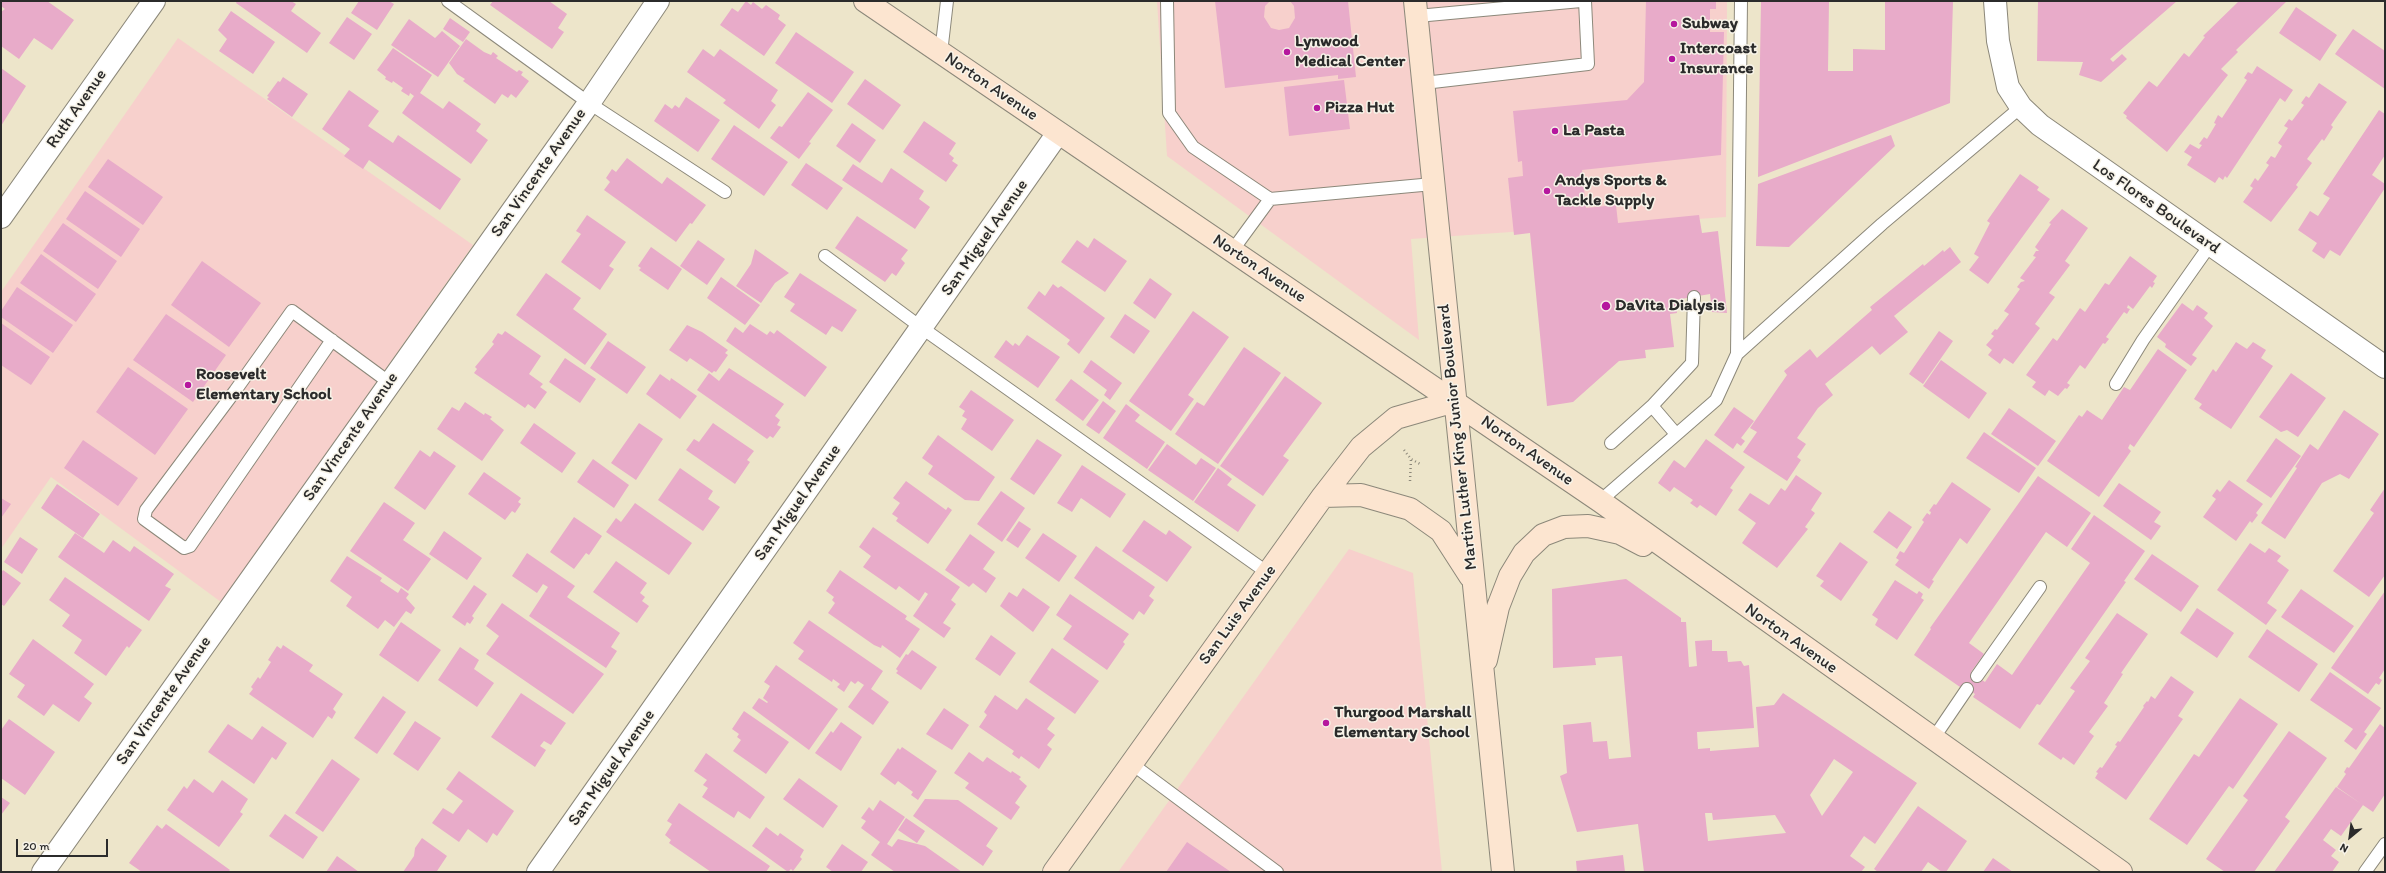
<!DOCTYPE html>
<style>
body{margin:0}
#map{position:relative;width:2386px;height:873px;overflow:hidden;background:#ede5ca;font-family:Itim,sans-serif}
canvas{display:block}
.frame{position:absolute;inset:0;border:2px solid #2b2b2b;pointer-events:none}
.north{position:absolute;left:2330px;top:817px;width:40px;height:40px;-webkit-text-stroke:3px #f7f3e8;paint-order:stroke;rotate:209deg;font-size:11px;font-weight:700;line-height:16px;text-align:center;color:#2b2b2b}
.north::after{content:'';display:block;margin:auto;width:14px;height:18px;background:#2b2b2b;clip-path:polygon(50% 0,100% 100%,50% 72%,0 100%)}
.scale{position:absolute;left:16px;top:839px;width:92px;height:18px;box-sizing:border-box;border:2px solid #2b2b2b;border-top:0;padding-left:5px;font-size:12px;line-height:14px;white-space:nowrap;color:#2b2b2b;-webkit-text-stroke:3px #f7f3e8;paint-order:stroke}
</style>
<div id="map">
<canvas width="2386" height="873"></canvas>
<div class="frame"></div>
<div class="north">N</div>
<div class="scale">20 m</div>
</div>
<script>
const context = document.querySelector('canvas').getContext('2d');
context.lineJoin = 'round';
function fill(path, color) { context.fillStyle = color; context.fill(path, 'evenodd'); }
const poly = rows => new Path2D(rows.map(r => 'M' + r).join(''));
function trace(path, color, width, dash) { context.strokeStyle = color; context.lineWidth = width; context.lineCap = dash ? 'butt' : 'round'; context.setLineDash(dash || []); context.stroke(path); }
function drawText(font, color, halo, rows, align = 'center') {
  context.font = font + ' Itim,sans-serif'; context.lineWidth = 3; context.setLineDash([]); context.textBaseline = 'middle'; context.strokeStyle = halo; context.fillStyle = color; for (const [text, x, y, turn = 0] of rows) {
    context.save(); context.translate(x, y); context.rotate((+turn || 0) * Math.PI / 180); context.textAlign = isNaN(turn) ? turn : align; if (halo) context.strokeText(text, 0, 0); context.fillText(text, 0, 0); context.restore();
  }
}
fill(poly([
 [1157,1,1727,1,1726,217,1411,239,1419,340,1167,156],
 [178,38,473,245,221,602,51,477,1,549,1,292],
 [1349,549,1413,573,1442,872,1118,872]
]), '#f7d0cc');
fill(poly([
 [1,1,47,1,74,20,52,50,34,38,19,59,1,46,1,12,5,9,1,6],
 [237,1,291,1,296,4,291,11,321,33,307,53,236,3],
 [359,1,389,1,394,4,377,30,351,13],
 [493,1,549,1,567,14,558,28,564,32,552,49,490,5],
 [746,1,751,5,753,2,762,9,766,5,780,15,778,19,786,25,764,56,720,25,732,8,738,12],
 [1215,1,1270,1,1265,6,1264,17,1271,28,1279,30,1289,28,1295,18,1294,6,1290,1,1348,1,1356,77,1338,79,1338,75,1225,88],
 [1646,1,1716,1,1716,9,1710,9,1710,32,1724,32,1721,155,1582,170,1586,208,1616,205,1618,223,1699,215,1702,233,1718,231,1727,313,1712,312,1710,294,1675,300,1677,313,1670,314,1674,347,1645,350,1646,358,1619,361,1573,402,1547,406,1530,233,1514,235,1508,178,1523,176,1522,161,1518,162,1513,111,1627,100,1644,82],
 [1761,1,1829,1,1828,71,1853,71,1853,49,1885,50,1885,1,1953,1,1950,103,1758,177],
 [2038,1,2177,1,2110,59,2113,62,2122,54,2127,59,2101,82,2079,75,2083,62,2037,61],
 [2239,1,2287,1,2236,50,2238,52,2221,69,2228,75,2167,152,2126,118,2127,116,2123,113,2149,81,2157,87,2184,53,2189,57,2205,37,2203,36],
 [2296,7,2337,35,2320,61,2279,33],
 [231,11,275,42,253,74,219,51,227,39,218,30],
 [347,17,372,34,354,60,329,43],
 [450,18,470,32,463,42,443,29],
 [409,19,435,38,442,31,460,46,438,77,391,45],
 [2353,29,2385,51,2385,89,2335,54],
 [796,32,854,72,832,103,775,63],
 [466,39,484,52,491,55,493,52,498,56,496,58,517,72,519,70,523,72,521,75,529,81,516,98,511,94,508,98,502,94,495,104,463,81,465,79,457,74,449,63],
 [393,48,432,75,420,93,443,109,449,101,481,124,476,131,488,140,471,164,402,113,414,96,410,93,409,96,401,91,403,88,393,81,392,83,385,79,386,77,377,70],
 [703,49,714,57,720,49,778,90,771,101,776,105,759,129,723,103,726,100,687,72],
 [2257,66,2293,90,2285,102,2280,98,2227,178,2225,176,2223,180,2219,177,2215,183,2187,165,2192,157,2184,152,2190,144,2199,149,2202,145,2199,144,2204,137,2207,139,2216,124,2214,123,2218,115,2222,118,2247,80,2244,78,2248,72,2252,74],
 [1,68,26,86,1,126],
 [283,77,308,94,292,117,267,99,269,97,267,96,278,81,280,82],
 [865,79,901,105,883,130,847,104],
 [1344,80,1350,129,1289,136,1284,87],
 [2319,83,2347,102,2331,125,2333,127,2324,141,2322,139,2307,159,2312,163,2296,185,2298,187,2271,222,2243,202,2253,188,2250,186,2255,178,2258,181,2269,165,2266,163,2271,156,2275,158,2282,146,2278,143,2288,128,2284,126,2289,119,2292,121,2304,105,2301,103,2306,96,2309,98],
 [349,90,379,111,368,126,393,143,398,135,461,179,440,210,369,160,363,169,344,156,350,149,322,129],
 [808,92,833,110,809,142,811,143,799,159,770,138,779,126,782,127],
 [686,97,720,120,698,152,654,121,665,104,672,109,675,105,679,108],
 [2379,110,2385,114,2385,155,2372,175,2385,184,2385,188,2340,256,2330,250,2324,259,2312,251,2317,243,2298,230,2310,211,2318,216,2330,198,2323,194],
 [924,121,956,143,949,154,954,158,952,161,958,165,946,182,903,152],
 [852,123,876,140,860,163,836,146],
 [734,125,788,162,764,196,711,159],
 [1891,135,1895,146,1789,247,1756,246,1758,184],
 [627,158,662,184,667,177,706,205,692,224,690,223,676,242,604,190,610,182,606,178,612,169,616,172],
 [108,159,163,197,143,225,88,187],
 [806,163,843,188,827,210,791,185],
 [853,164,882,183,891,168,924,191,919,199,930,207,915,229,842,180],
 [2020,174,2039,187,2037,190,2050,199,1988,284,1969,270,1979,257,1974,254,1990,223,1987,221],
 [85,191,140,229,121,257,66,219],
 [2062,209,2088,228,2065,261,2070,265,2049,293,2055,297,2035,324,2040,328,2013,364,2004,358,2000,364,1988,355,1992,350,1986,345,1994,336,1991,334,1995,329,1997,330,2009,314,2004,311,2020,289,2017,287,2021,282,2025,281,2020,278,2036,257,2033,256,2036,251,2039,251,2035,247,2051,224,2049,223],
 [587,215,626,242,609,266,614,269,600,290,561,262,581,234,576,231],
 [857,216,908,250,901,259,905,263,896,276,892,273,885,282,835,248],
 [63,223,117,261,98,289,43,251],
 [1094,238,1127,261,1105,292,1061,262,1077,240,1088,248],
 [698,240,725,259,707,285,680,266],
 [651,247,682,269,668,290,639,270,641,268,638,266],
 [1950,247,1961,262,1894,316,1908,332,1880,355,1872,346,1825,384,1833,395,1818,408,1797,438,1806,444,1797,457,1801,460,1787,481,1743,452,1757,432,1750,428,1787,375,1784,371,1810,349,1817,358,1872,310,1870,307,1923,264,1924,266,1943,250,1944,252],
 [755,249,789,273,775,283,761,303,736,286,751,264],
 [41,254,96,294,76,322,20,283],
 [2130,256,2157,276,2153,282,2155,283,2152,288,2150,286,2133,309,2128,305,2127,308,2130,309,2127,314,2124,312,2106,337,2109,339,2105,344,2103,343,2085,369,2080,365,2067,383,2070,385,2067,389,2065,388,2058,396,2049,390,2045,396,2032,387,2036,382,2026,375,2053,338,2057,341,2080,308,2085,312,2105,283,2109,285],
 [202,261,261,303,229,347,171,305],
 [546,273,581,298,573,309,607,334,585,365,516,315],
 [800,273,857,310,842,332,832,326,826,335,790,311,795,304,784,297],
 [721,277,760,305,745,325,707,298],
 [1150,278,1172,294,1155,319,1133,303],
 [1053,284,1058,288,1061,286,1105,318,1079,354,1067,344,1070,340,1027,308,1039,291,1045,296],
 [17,287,73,325,53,353,1,317,1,311],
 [2182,303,2193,311,2197,305,2208,313,2204,318,2213,326,2192,355,2197,358,2191,366,2165,347,2166,344,2157,337],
 [1193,311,1229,337,1188,395,1194,399,1171,431,1129,401],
 [166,314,226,355,193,402,133,360],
 [1125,314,1150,331,1134,354,1110,337],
 [1,323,50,357,31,385,1,365],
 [750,324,767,335,770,331,774,334,777,330,827,367,805,397,726,341,735,327,743,333],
 [687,325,702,332,728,350,725,353,728,355,716,372,714,371,712,373,690,358,687,362,669,350],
 [505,331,541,356,529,374,543,384,540,387,547,392,535,409,528,404,525,408,474,373,477,369,475,367,494,344,492,342,498,333,502,335],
 [1939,331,1953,341,1923,384,1909,374],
 [1027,335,1060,357,1038,388,994,357,1006,340,1013,346,1015,343,1019,346],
 [608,341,646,367,627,394,590,368],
 [2236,342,2247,349,2253,342,2266,350,2261,358,2273,366,2231,429,2199,408,2202,404,2194,399,2213,369,2216,372],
 [1244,347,1281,373,1218,464,1175,434,1197,402,1204,406],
 [2158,349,2187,370,2134,447,2130,444,2128,448,2131,451,2099,497,2047,461,2079,415,2082,417,2087,410,2102,420,2124,387,2130,390],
 [565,358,596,379,580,403,549,382],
 [1091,360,1122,383,1110,400,1104,395,1107,390,1083,372],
 [1941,360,1987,393,1969,419,1923,386],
 [128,367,188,409,155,455,96,412],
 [729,368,784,404,775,416,780,420,777,425,781,427,773,438,770,436,767,439,697,390,709,373,719,381],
 [2291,373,2326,398,2298,437,2287,430,2281,432,2259,417],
 [660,374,670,381,671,378,697,396,680,419,646,394],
 [1285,376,1322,403,1283,456,1289,460,1263,496,1220,466],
 [1071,379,1099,400,1083,421,1055,400],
 [971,390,1014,420,992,451,961,429,967,419,962,416,965,411,959,407],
 [1103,401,1116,411,1099,434,1086,425],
 [465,402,484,415,485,413,492,417,490,419,504,430,482,461,437,429,452,407,459,411],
 [1126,404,1140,415,1135,421,1165,442,1147,469,1103,438],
 [1734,407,1754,421,1741,438,1745,441,1741,446,1737,443,1733,449,1714,435],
 [2009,408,2056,441,2038,466,1991,434],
 [2344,410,2379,434,2349,479,2340,474,2322,483,2285,539,2261,523,2297,468,2295,467,2310,444,2318,450],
 [534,423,576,453,562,473,520,443],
 [639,423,663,439,636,480,611,463],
 [713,423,754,451,747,460,750,462,735,484,686,450,694,439,699,442],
 [1984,432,2036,468,2019,493,1966,458],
 [938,435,995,477,979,501,965,500,928,474,933,466,922,458],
 [2276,438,2301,456,2271,498,2246,481],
 [1037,439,1062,455,1034,495,1010,479],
 [1706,439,1745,467,1730,488,1733,490,1716,516,1700,505,1697,508,1690,503,1693,500,1674,487,1670,492,1658,483,1674,460,1685,468],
 [83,440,138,478,118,506,64,468],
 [1167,444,1196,465,1201,458,1216,468,1193,501,1148,470],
 [420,450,430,457,434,451,456,466,425,510,394,488],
 [593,459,629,485,614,508,577,482],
 [1082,465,1126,494,1110,518,1081,498,1072,512,1057,503],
 [680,468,713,491,708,499,720,507,703,531,658,500],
 [1218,468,1232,479,1227,485,1256,505,1238,532,1194,502],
 [484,472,521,498,518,502,521,504,515,513,512,511,505,520,468,494],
 [1796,475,1822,493,1811,510,1815,513,1805,527,1808,529,1777,568,1742,543,1756,523,1738,510,1750,493,1769,505,1781,488,1785,491],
 [2038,476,2091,513,2067,547,2046,532,1969,643,1984,654,1971,672,1985,682,1997,664,2012,675,2090,563,2071,549,2094,515,2145,551,2124,581,2126,582,2040,705,2037,704,2020,729,1973,697,1975,694,1962,685,1960,687,1914,655,1931,629,1930,628],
 [2229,480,2263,504,2256,513,2258,515,2252,523,2250,521,2236,541,2203,517,2216,499,2212,496,2217,489,2220,492],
 [906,481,946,510,948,507,952,510,928,544,896,521,898,518,892,514,900,503,893,498],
 [1952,482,1991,509,1967,544,1960,538,1932,580,1934,581,1929,589,1895,565,1899,560,1896,558,1900,551,1904,553,1924,522,1922,520,1927,513,1930,515,1931,512,1929,511,1934,504,1936,505],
 [2119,483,2161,512,2154,522,2161,526,2151,540,2103,506],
 [57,484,100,514,83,538,41,508],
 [2385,488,2385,575,2369,597,2333,571,2374,513,2370,510],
 [1001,491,1025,508,1002,542,977,524],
 [1,498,11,504,1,518],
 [384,502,415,523,403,540,431,559,408,591,350,551],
 [635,503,692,543,669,575,606,532,616,518,621,522],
 [1889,511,1912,527,1897,549,1873,532],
 [574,517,602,536,589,555,586,553,574,569,550,552],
 [1144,520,1166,535,1169,530,1192,547,1167,582,1122,551],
 [1019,521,1031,529,1018,548,1006,540],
 [873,527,960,587,951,600,956,604,943,623,951,628,944,638,913,616,928,594,925,592,919,601,899,586,896,590,863,567,871,556,859,547],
 [444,531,482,558,467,580,429,554],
 [75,533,104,553,113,540,130,552,134,546,174,574,165,586,171,589,149,621,58,557],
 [1043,533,1077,556,1059,582,1025,558],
 [970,534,995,552,983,569,996,578,986,593,973,583,969,587,945,570],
 [20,537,38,549,22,574,4,562],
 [1840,542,1868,562,1841,601,1820,586,1824,581,1816,576],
 [2250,543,2265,553,2269,548,2281,556,2277,561,2289,570,2267,603,2277,610,2266,625,2217,590],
 [1096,546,1155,587,1149,596,1154,600,1144,615,1139,611,1133,620,1074,578],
 [527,553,575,586,567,597,620,633,611,647,617,651,606,668,529,616,548,587,543,584,537,593,512,576],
 [2152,554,2199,586,2181,612,2134,579],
 [347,556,382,578,380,581,398,593,401,588,409,594,406,598,415,608,411,614,406,611,394,627,385,620,378,629,346,606,352,597,330,581],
 [616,561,647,583,640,593,645,597,642,601,649,606,637,623,593,592],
 [3,570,21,583,4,606,1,604,1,573],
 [840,570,907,616,905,619,920,629,900,658,882,645,881,648,874,645,828,613,835,603,832,600,834,597,826,591],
 [65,577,142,630,129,648,127,646,106,676,74,653,82,640,62,626,70,615,49,600],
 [1626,579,1681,618,1681,622,1686,622,1689,667,1697,666,1695,641,1712,640,1712,651,1727,651,1728,662,1741,661,1744,666,1749,665,1754,728,1697,732,1698,749,1710,748,1710,751,1759,747,1756,707,1774,705,1783,693,1917,783,1875,844,1864,836,1850,856,1865,867,1861,872,1644,872,1638,824,1577,832,1560,776,1567,773,1563,725,1591,722,1593,742,1607,741,1609,759,1631,757,1622,656,1595,658,1596,665,1553,668,1552,589],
 [1834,759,1853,772,1822,816,1810,795],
 [1705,813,1712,813,1713,820,1775,815,1786,833,1708,841],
 [1895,580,1917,594,1919,591,1923,594,1921,598,1924,600,1897,640,1875,625,1878,619,1872,615],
 [474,585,487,594,472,616,474,618,470,624,467,622,465,626,452,617],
 [1023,588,1050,607,1033,632,1000,606,1009,592,1017,597],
 [2301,589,2354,626,2334,653,2281,617],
 [2385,591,2385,669,2379,678,2382,680,2379,685,2376,683,2368,694,2331,668],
 [1070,594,1129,634,1123,642,1125,644,1107,670,1063,639,1072,626,1056,615],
 [502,603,604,674,573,714,486,654,499,636,486,626],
 [2197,608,2234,633,2217,658,2180,633],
 [2117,613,2148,634,2121,673,2123,674,2104,703,2108,706,2089,732,2094,736,2074,765,2063,757,2061,760,2038,744,2075,691,2070,688,2090,661,2085,658],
 [809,620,883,671,871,689,889,702,873,725,848,707,864,685,858,681,855,684,851,681,844,692,837,687,840,684,833,679,832,682,798,659,804,651,793,643],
 [401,622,441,650,418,682,379,655],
 [2267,629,2318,664,2299,692,2248,657],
 [991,635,1016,653,1000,676,975,659],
 [33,639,94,684,84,697,92,703,79,722,53,704,44,716,17,697,25,685,9,674],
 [283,645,313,665,309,671,343,694,333,709,336,712,332,719,328,716,313,738,249,694,253,689,251,687,258,677,260,679,271,662,268,660,277,646,281,649],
 [460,647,479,660,474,669,494,683,477,707,438,680],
 [1052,648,1099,681,1075,714,1029,682],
 [912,650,937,667,921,690,896,673,898,671,896,669,906,654,908,655],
 [776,665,838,709,809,750,752,708,759,698,767,703,768,702,763,698,770,686,764,682],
 [2330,672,2381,708,2364,732,2367,734,2356,750,2344,741,2353,729,2310,700],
 [2171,676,2194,692,2178,716,2183,719,2126,800,2095,778,2098,773,2096,772,2100,767,2102,768,2117,746,2115,745,2118,741,2120,742,2144,707,2143,706,2147,701,2148,702,2151,696,2155,699],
 [521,693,566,723,551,745,544,741,540,746,546,750,535,767,491,737],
 [995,695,1017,710,1026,698,1055,718,1047,729,1055,735,1047,745,1052,749,1039,769,1021,756,1019,759,1012,754,1014,751,979,727,987,715,984,712],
 [383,696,406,712,377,754,354,738],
 [2240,698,2278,724,2233,789,2229,786,2187,845,2149,819,2194,754,2199,757],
 [944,708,969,725,952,750,926,734],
 [744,711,789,742,766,774,733,751,741,740,737,737,739,734,732,729],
 [9,719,55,752,25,795,1,778,1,730],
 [415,721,441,738,418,771,393,754],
 [841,722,862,737,841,771,815,753,831,731,833,733],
 [228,724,252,740,262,726,287,743,276,760,272,757,254,784,208,752],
 [2380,724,2385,728,2385,794,2373,812,2337,787,2346,774,2344,772,2347,767,2349,768],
 [2289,731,2327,758,2285,817,2290,821,2254,872,2225,872,2206,859,2248,800,2243,796],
 [902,747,937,771,918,800,911,795,913,792,898,781,895,785,880,774,898,748,900,750],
 [969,752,983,762,987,757,1011,773,1012,771,1021,777,1019,779,1027,786,1015,803,1020,807,1011,820,965,788,969,783,954,773],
 [706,753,765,797,750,819,738,811,734,818,702,797,708,788,703,785,707,780,694,771],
 [332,759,360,779,323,832,295,813],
 [459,771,514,811,497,836,493,833,487,843,468,829,459,842,432,823,443,808,453,814,463,801,446,789],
 [799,778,838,806,823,828,783,799],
 [194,779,213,793,222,780,248,799,240,812,243,814,219,847,167,810,184,786,187,789],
 [2336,787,2363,805,2341,836,2331,829,2323,840,2336,850,2331,856,2339,862,2332,872,2274,872],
 [1,797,10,803,1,815],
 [925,799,958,800,998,828,986,846,993,851,983,866,913,816],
 [880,800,905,817,887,844,892,847,898,839,925,846,962,872,895,872,871,855,880,842,861,828,866,821,861,818,869,807,873,811],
 [679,803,770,866,766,872,711,872,669,843,671,840,665,835,672,824,667,821],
 [1918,806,1967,841,1946,872,1942,872,1928,862,1921,872,1878,872,1874,869],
 [285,814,318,837,303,859,269,836],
 [906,818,925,831,917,843,898,830],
 [166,824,230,870,228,872,142,872,129,863,157,825,162,829],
 [766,827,778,836,780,833,804,850,800,857,802,859,793,871,791,869,788,872,752,846],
 [422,838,447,856,437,871,439,872,403,872,414,856,415,848],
 [1187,842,1231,872,1166,872],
 [842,844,868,862,861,872,833,872,826,867],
 [1623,855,1625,872,1577,872,1576,861],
 [337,856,359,872,326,872],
 [1993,858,2013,872,1983,872]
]), '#e8abc9');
const lane = poly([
 [448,1,589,103,725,192],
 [1167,1,1169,113,1193,147,1270,199],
 [1417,16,1581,1],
 [941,53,947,1],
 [1424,83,1588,64,1585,1],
 [1232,251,1270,199,1433,184],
 [825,256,922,328,1268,573],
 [332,340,190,546,184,548,144,519,146,510,235,391,292,311,390,383],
 [1737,354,1882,224,2021,107],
 [2116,384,2143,340,2210,245],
 [1676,434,1652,406,1692,363,1694,297],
 [1611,443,1652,406],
 [1600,501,1716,400,1737,354,1741,1],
 [1977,676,2040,587],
 [1933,739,1967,689],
 [1132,764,1277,872],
 [2365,872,2385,844]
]);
const street = poly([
 [1995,1,1998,41,2008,87,2021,107,2040,125,2385,367],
 [1,217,154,1],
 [43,872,589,103,658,1],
 [538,872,1058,133]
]);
const secondary = poly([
 [865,1,1600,501,2121,872],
 [1415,1,1503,872],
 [1323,496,1361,495,1410,509,1441,531,1470,576],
 [1486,660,1498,607,1510,576,1524,553,1543,535,1564,527,1588,526,1620,533,1643,545],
 [1054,872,1323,496,1361,447,1396,418,1455,401]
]);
trace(lane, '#8c887a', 14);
trace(street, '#8c887a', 24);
trace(secondary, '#8c887a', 24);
trace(poly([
 [1404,450,1411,459,1420,464],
 [1410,481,1411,459]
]), '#8c887a', 2.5, [1, 3]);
trace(lane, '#fff', 12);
trace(street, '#fff', 22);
trace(secondary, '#fce5d0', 22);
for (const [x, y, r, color] of [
 [1674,24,4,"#b5179e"],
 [1287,52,4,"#b5179e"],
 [1672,59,4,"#b5179e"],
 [1317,108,4,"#b5179e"],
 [1555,131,4,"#b5179e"],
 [1547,191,4,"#b5179e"],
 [1606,306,5,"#b5179e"],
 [188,385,4,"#b5179e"],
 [1326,723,4,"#b5179e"]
]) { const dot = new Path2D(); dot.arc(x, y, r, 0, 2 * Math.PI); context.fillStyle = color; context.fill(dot); trace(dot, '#f7f3e8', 1.5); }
drawText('bold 17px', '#2b2b2b', '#f7f3e8', [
 ["Subway",1682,24],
 ["Lynwood",1295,42],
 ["Medical Center",1295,62],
 ["Intercoast",1680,49],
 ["Insurance",1680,69],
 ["Pizza Hut",1325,108],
 ["La Pasta",1563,131],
 ["Andys Sports &",1555,181],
 ["Tackle Supply",1555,201],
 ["DaVita Dialysis",1615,306],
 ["Roosevelt",196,375],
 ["Elementary School",196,395],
 ["Thurgood Marshall",1334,713],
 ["Elementary School",1334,733]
], 'left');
drawText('17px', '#2b2b2b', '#f7f3e8', [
 ["Norton Avenue",991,87,34],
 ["Ruth Avenue",77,109,-55],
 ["San Vincente Avenue",539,173,-55],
 ["Los Flores Boulevard",2156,207,35],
 ["San Miguel Avenue",985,238,-55],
 ["Norton Avenue",1259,269,34],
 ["San Vincente Avenue",351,437,-55],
 ["Martin Luther King Junior Boulevard",1458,437,-96],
 ["Norton Avenue",1527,451,35],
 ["San Miguel Avenue",798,503,-55],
 ["San Luis Avenue",1238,615,-54],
 ["Norton Avenue",1791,639,35],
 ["San Vincente Avenue",164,701,-55],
 ["San Miguel Avenue",612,768,-55]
]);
</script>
